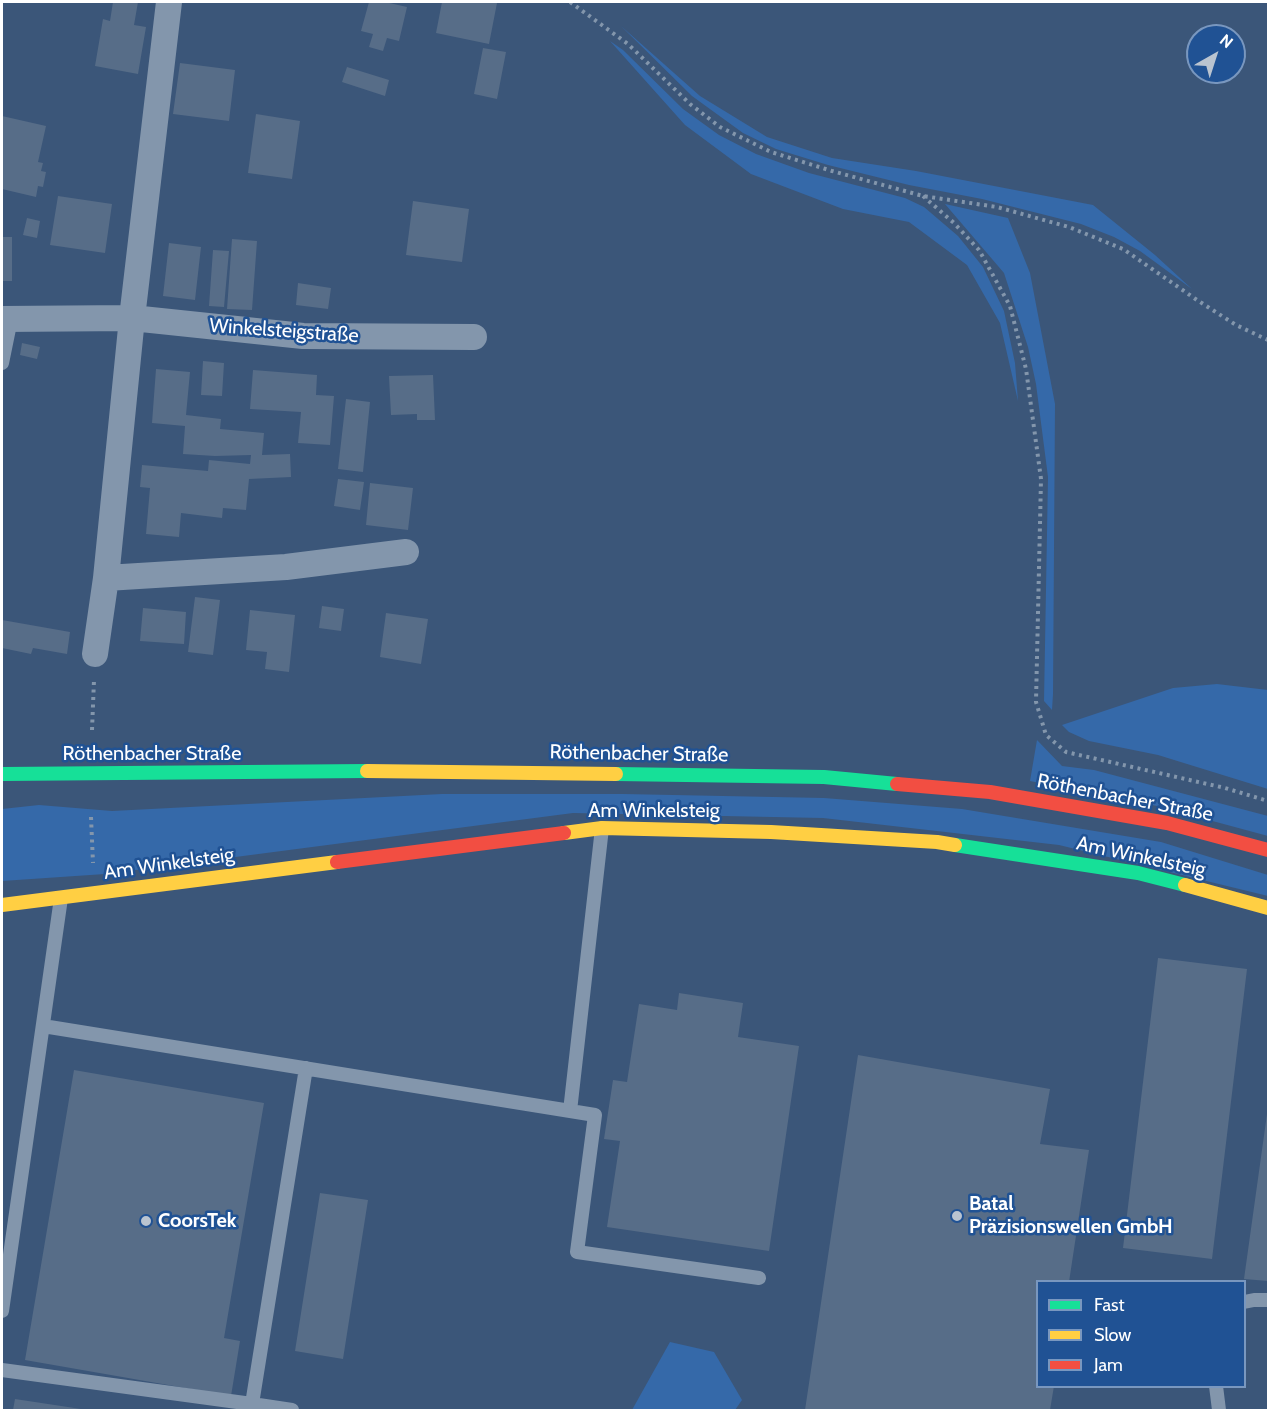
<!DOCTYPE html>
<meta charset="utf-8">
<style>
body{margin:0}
#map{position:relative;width:1270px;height:1412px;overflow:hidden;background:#3b5679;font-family:Cabin,sans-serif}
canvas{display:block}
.frame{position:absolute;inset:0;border:3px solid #fff;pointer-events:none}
.legend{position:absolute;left:1036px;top:1280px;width:210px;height:108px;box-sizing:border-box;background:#205294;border:2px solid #7997bf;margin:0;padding:8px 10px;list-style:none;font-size:18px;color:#fff}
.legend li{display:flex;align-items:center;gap:12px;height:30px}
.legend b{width:30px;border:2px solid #7997bf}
.north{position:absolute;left:1186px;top:24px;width:60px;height:60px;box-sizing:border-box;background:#205294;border:2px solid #7997bf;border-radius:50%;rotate:39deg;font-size:16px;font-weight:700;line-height:24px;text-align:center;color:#fff}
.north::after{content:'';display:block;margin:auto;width:21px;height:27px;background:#bac4d0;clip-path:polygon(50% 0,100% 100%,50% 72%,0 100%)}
</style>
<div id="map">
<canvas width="1270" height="1412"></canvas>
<div class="frame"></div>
<ul class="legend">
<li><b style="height:8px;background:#16e098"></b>Fast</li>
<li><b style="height:8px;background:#ffcf43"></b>Slow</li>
<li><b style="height:8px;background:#f24e42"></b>Jam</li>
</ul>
<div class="north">N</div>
</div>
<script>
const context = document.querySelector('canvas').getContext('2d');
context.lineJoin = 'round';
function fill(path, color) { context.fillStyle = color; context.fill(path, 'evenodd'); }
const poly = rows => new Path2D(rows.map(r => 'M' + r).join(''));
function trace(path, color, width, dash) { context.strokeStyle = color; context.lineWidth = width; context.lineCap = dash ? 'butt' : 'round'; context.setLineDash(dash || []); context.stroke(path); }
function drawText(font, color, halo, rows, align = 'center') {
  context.font = font + ' Cabin,sans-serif'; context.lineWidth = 5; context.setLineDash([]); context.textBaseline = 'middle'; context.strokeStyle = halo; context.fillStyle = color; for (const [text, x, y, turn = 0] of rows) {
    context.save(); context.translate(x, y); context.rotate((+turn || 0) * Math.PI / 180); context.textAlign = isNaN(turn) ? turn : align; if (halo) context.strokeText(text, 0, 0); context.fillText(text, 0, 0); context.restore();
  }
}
fill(poly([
 [621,26,700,96,767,137,832,158,916,171,1093,205,1155,255,1192,289,1140,251,1114,237,1081,224,982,199,909,185,828,165,776,149,743,133,692,96],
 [610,41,623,50,683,109,719,135,756,154,809,173,905,198,924,207,958,236,983,267,1004,311,1015,363,1018,401,1000,323,967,265,909,222,843,209,751,174,685,125],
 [945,204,1008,218,1030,273,1055,404,1053,694,1052,710,1044,701,1048,477,1036,384,1028,347,1004,273],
 [1217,684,1268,690,1268,789,1158,755,1089,741,1069,732,1062,725,1173,688],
 [1037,740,1062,766,1094,770,1268,816,1268,836,1157,806,1030,781],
 [442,794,623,794,824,798,962,809,1161,842,1268,875,1268,896,1059,845,823,818,573,813,105,874,2,881,2,809,39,805,112,811],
 [670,1342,714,1352,742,1400,735,1410,632,1410]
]), '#3569a9');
fill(poly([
 [113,2,138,2,134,25,146,27,138,74,95,66,103,19,110,21],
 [369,2,385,2,407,7,399,41,387,38,383,51,369,47,373,34,361,31],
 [442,2,497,3,489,44,436,33],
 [483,48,506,52,497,99,474,94],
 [180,63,235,70,229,121,173,114],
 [347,67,389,80,385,96,342,82],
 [256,114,300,121,292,179,248,173],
 [2,116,46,126,38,162,43,163,41,171,46,172,43,187,38,186,36,197,2,189],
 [58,196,112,204,105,253,50,245],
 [413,201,469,209,462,262,406,255],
 [27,218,40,221,37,238,23,235],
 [2,237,12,237,12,281,2,281],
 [232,239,257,241,252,310,227,309],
 [169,243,201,247,195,300,163,296],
 [213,250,229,251,224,307,209,306],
 [298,283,331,288,328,309,296,305],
 [22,343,40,347,37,359,20,355],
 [203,361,224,363,222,396,201,395],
 [156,369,190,372,186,415,221,419,220,429,264,433,262,455,290,454,291,477,249,479,246,510,223,508,222,518,181,513,179,537,146,534,150,488,140,487,142,465,208,471,209,460,250,464,251,455,215,456,183,454,185,426,152,423],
 [253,370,317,375,316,395,334,396,330,445,298,443,301,412,250,409],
 [433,375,435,420,417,420,417,414,391,415,389,376],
 [346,399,370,402,363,472,338,469],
 [338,479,364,482,360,510,334,506],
 [370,483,413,488,408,530,366,525],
 [195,597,220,600,213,655,188,652],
 [322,606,344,609,341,631,319,628],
 [143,608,186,612,184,644,140,641],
 [250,610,295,615,289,672,265,669,267,652,246,650],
 [386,613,428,619,421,664,380,657],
 [2,620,70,632,67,654,33,648,31,654,2,648],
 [1158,958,1247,969,1212,1259,1123,1248],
 [679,993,743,1003,738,1037,799,1046,769,1251,607,1227,620,1141,604,1139,613,1080,627,1082,639,1004,677,1010],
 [858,1055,1050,1089,1040,1144,1089,1150,1069,1282,1038,1282,1038,1386,1054,1386,1050,1410,805,1410],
 [74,1070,264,1103,224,1338,240,1341,231,1396,25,1360],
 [1267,1114,1268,1114,1268,1281,1244,1279],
 [320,1193,368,1200,343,1359,295,1351],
 [15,1399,81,1409,81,1410,13,1410]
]), '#576d88');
trace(poly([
 [570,2,628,44,690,104,720,127,771,152,832,171,923,196,997,207,1069,227,1123,249,1197,300,1236,325,1268,340],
 [923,196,954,223,979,250,1010,306,1026,369,1041,479,1036,702,1046,735,1066,752,1225,788,1268,801],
 [92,730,94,680],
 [91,817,93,863]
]), '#8396ac', 4, [3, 4.5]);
trace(poly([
 [2,363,11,319],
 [43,1026,595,1115,577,1252,759,1278],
 [570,1111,602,828],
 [1244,1302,1254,1300,1268,1300],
 [2,1311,61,898],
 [2,1370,252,1404],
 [1216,1386,1219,1410],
 [292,1410,252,1404,306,1068]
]), '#8396ac', 14);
trace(poly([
 [2,319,132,318,303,336,474,337],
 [106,578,286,567,406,552],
 [95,654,106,578,132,318,169,2]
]), '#8396ac', 26);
trace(poly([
 [2,774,367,771],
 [616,774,824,777,897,784],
 [955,845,1138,873,1185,885]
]), '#16e098', 14);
trace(poly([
 [367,771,616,774],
 [564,833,602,828,771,832,937,842,955,845],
 [1185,885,1268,908],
 [2,905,337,862]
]), '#ffcf43', 14);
trace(poly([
 [897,784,990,792,1167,823,1268,850],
 [337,862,564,833]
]), '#f24e42', 14);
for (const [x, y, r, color] of [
 [957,1216,6,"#bac4d0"],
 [146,1221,6,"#bac4d0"]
]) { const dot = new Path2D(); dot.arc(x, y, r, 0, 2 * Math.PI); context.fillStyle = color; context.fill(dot); trace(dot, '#205294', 2); }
drawText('20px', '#fff', '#205294', [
 ["Winkelsteigstraße",284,331,4],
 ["Röthenbacher Straße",152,754],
 ["Röthenbacher Straße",639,754,1],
 ["Röthenbacher Straße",1125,798,11],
 ["Am Winkelsteig",654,811],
 ["Am Winkelsteig",1141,857,12],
 ["Am Winkelsteig",169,864,-8]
]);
drawText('bold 20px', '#fff', '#205294', [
 ["Batal",969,1204],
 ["Präzisionswellen GmbH",969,1227],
 ["CoorsTek",158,1221]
], 'left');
</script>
